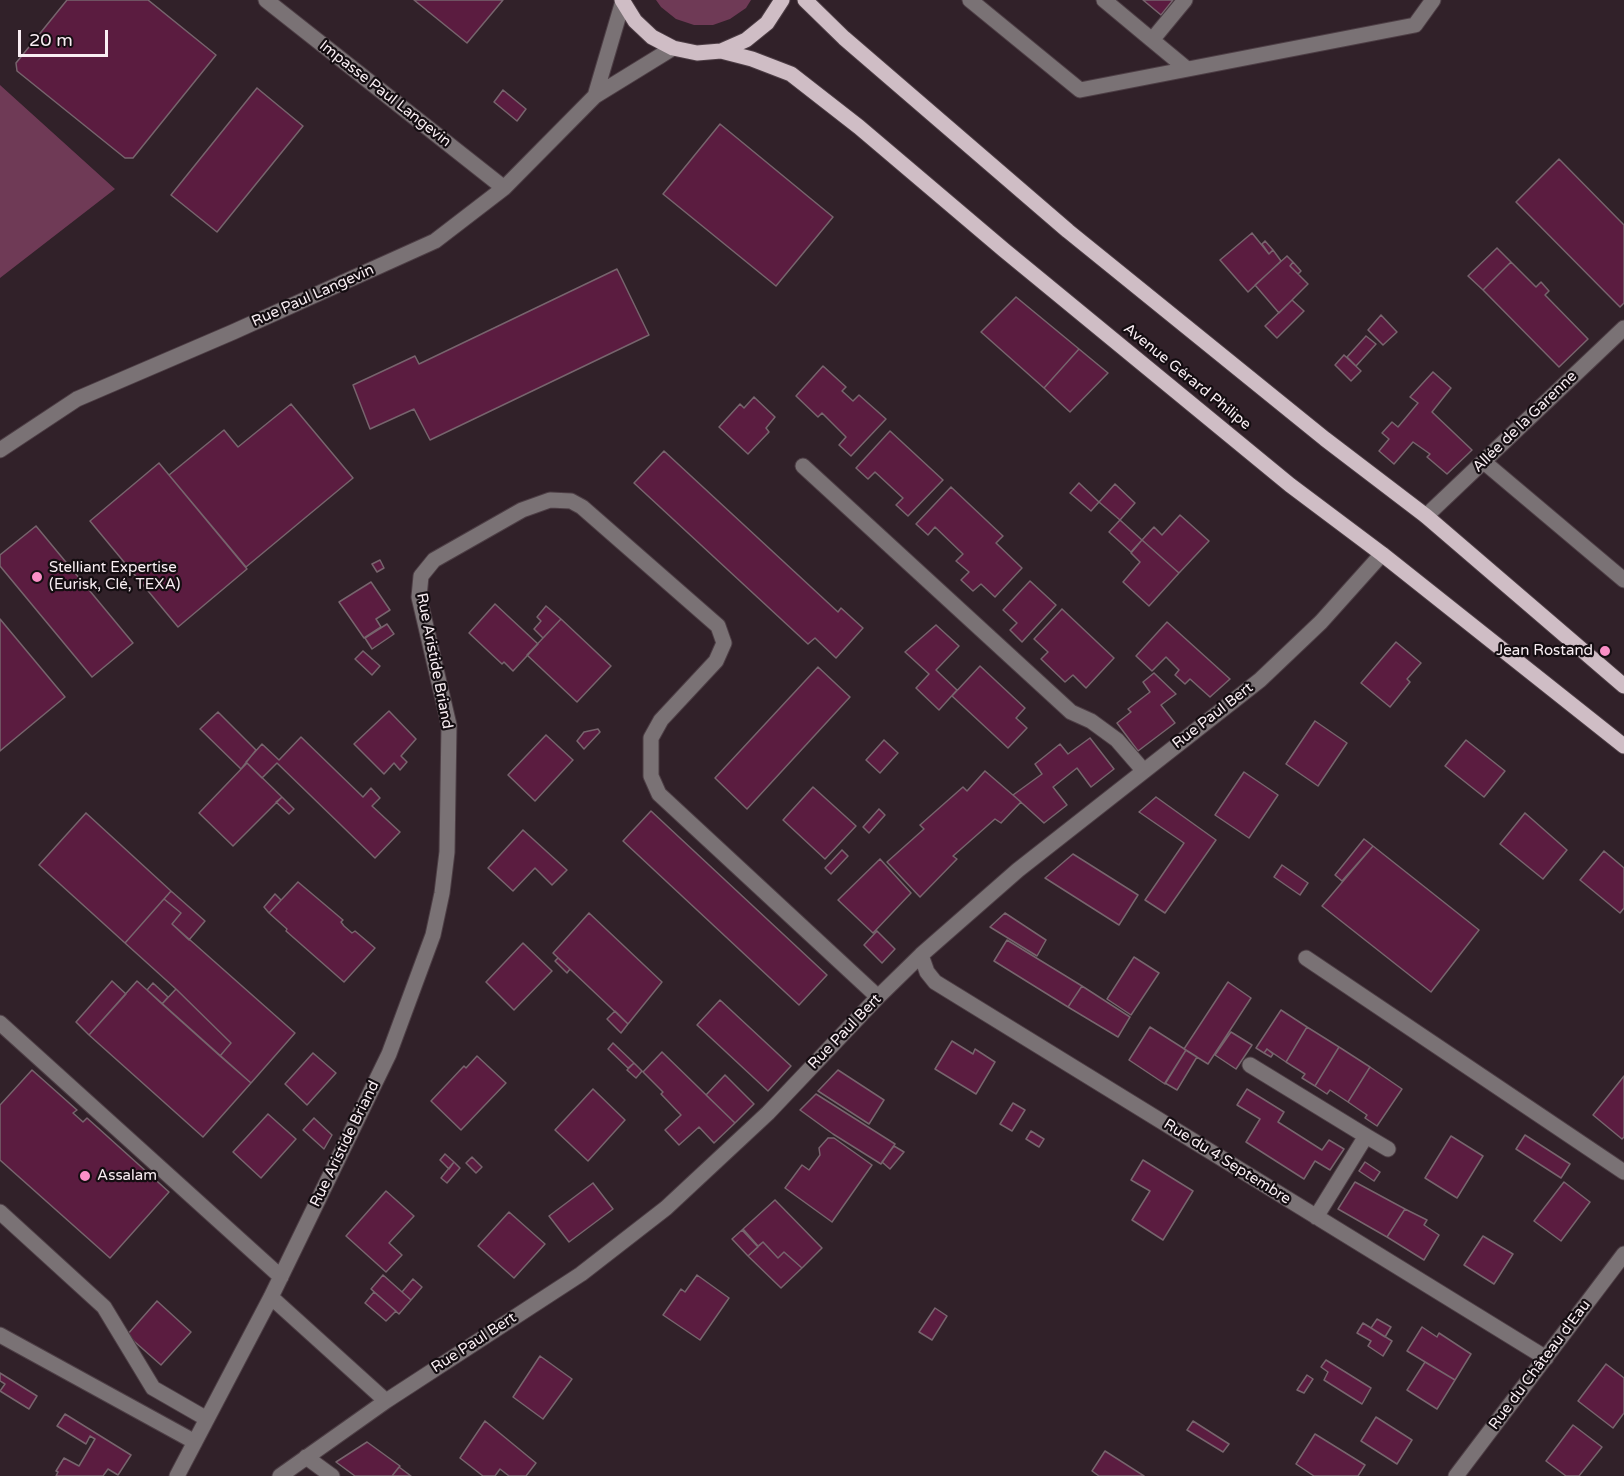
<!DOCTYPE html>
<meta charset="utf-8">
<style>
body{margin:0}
#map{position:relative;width:1624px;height:1476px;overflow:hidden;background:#312129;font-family:"Varela Round",sans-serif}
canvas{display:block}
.scale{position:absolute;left:18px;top:30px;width:90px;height:27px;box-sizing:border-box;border:3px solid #f9eef3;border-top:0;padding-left:8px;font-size:18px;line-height:21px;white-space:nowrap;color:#f9eef3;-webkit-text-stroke:4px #140d11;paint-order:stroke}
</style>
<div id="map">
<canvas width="1624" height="1476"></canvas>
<div class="scale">20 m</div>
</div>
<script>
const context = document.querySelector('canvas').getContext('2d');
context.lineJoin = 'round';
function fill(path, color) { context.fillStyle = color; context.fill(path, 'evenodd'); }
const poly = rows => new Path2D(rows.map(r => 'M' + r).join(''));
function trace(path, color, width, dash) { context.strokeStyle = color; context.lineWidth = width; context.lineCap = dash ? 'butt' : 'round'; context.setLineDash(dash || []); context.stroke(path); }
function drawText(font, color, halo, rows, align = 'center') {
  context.font = font + ' "Varela Round",sans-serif'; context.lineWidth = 4.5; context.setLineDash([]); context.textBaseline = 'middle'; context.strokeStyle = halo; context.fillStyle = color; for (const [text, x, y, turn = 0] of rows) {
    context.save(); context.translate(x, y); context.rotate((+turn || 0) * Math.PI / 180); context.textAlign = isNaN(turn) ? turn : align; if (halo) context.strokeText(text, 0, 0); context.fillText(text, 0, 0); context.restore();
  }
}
fill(poly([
 [656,0,751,0,746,8,730,19,713,25,694,25,676,19,661,7],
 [0,85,115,189,0,278]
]), '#6f3a56');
const building = poly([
 [67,0,148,0,216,55,133,158,125,158,17,71,16,63,67,0],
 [414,0,503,0,467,43,414,0],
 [1143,0,1173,0,1161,15,1143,0],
 [257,88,303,126,217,232,171,195,257,88],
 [503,90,526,109,517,121,494,102,503,90],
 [720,124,833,217,776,286,663,194,720,124],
 [1559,159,1624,225,1624,303,1620,307,1516,202,1559,159],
 [1252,233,1269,254,1273,250,1281,261,1248,292,1220,260,1252,233],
 [1265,241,1273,250,1269,254,1262,244,1265,241],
 [1497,248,1511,262,1483,290,1468,276,1497,248],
 [1287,256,1293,262,1290,266,1308,284,1279,313,1255,285,1287,256],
 [1293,262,1301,271,1298,274,1290,266,1293,262],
 [1511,262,1536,287,1541,282,1549,291,1545,295,1588,339,1559,367,1483,290,1511,262],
 [617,269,649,335,430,440,414,409,370,429,353,385,415,356,419,364,617,269],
 [1016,297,1079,349,1044,388,981,332,1016,297],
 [1292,300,1304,311,1277,338,1265,326,1292,300],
 [1381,315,1397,332,1383,345,1368,330,1381,315],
 [1366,336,1376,344,1356,366,1347,357,1366,336],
 [1079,349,1108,373,1070,412,1044,388,1079,349],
 [1344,355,1361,371,1351,381,1335,365,1344,355],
 [823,366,846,387,842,391,853,401,859,395,886,419,851,456,839,445,846,437,822,413,818,417,796,396,823,366],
 [1433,372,1451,388,1432,412,1472,450,1447,474,1427,457,1430,454,1413,442,1394,464,1379,451,1389,439,1382,433,1392,422,1398,427,1418,403,1410,397,1433,372],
 [754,397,775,417,766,428,769,432,748,454,719,427,740,404,744,408,754,397],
 [291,404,353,478,246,567,169,475,224,430,238,447,291,404],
 [890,431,943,480,908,516,896,505,903,498,875,472,868,479,856,468,890,431],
 [664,451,838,612,841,608,863,628,836,658,815,638,808,644,634,483,664,451],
 [159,463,247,569,178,627,90,521,159,463],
 [1079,483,1099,502,1091,511,1070,493,1079,483],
 [1115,484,1135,503,1120,520,1099,502,1115,484],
 [951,487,1003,536,996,543,1022,568,995,597,981,584,973,591,961,580,969,572,956,561,963,554,935,527,928,535,916,524,951,487],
 [1180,515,1209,541,1179,573,1142,540,1154,527,1162,535,1180,515],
 [1120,520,1142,540,1131,552,1109,532,1120,520],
 [36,526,133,643,92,677,0,566,0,555,36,526],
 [1142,540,1179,573,1149,606,1123,582,1140,562,1131,553,1142,540],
 [380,560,384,568,377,572,372,564,380,560],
 [1030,581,1056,605,1022,642,1010,630,1017,623,1003,610,1030,581],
 [371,582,390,610,376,619,381,627,364,638,339,602,371,582],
 [495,604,538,644,513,671,504,662,502,664,469,633,495,604],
 [546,606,561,619,543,638,534,629,541,621,537,617,546,606],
 [1062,609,1114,658,1086,688,1073,675,1065,682,1041,659,1048,652,1034,639,1062,609],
 [0,619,65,697,0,751,0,619],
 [561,619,611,666,577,702,527,655,561,619],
 [1167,622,1230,679,1210,697,1190,679,1185,684,1175,675,1179,670,1166,657,1152,671,1136,656,1167,622],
 [387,624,394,634,372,649,365,638,387,624],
 [936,625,959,646,936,670,957,690,939,710,916,688,929,674,905,652,936,625],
 [1396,642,1421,663,1407,679,1410,682,1390,707,1361,683,1396,642],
 [363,651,380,666,372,675,355,659,363,651],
 [980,666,1025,708,1016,718,1027,728,1008,748,952,696,980,666],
 [818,667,850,697,747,809,715,778,818,667],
 [1154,673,1176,694,1161,705,1175,723,1138,751,1117,723,1131,712,1128,709,1150,692,1143,682,1154,673],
 [389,711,416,739,401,756,407,762,400,770,394,763,384,774,354,744,389,711],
 [218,712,256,750,241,769,200,729,218,712],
 [1315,721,1347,743,1318,786,1286,764,1315,721],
 [598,729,600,732,584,749,577,741,584,732,598,729],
 [546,735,573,760,535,801,508,775,546,735],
 [301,737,363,797,371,788,380,798,372,806,400,832,375,858,277,763,262,778,246,762,262,744,279,760,301,737],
 [1090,738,1114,769,1091,787,1077,768,1053,787,1067,805,1044,823,1013,795,1042,774,1035,764,1060,744,1068,754,1090,738],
 [884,740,898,753,880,773,866,760,884,740],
 [1466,740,1505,771,1484,797,1445,766,1466,740],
 [247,763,282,797,233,846,199,813,247,763],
 [985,771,1021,802,1001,823,995,819,953,856,957,859,920,897,887,862,924,829,920,825,963,787,967,791,985,771],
 [1244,772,1278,795,1249,838,1215,815,1244,772],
 [813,787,856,826,825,859,783,820,813,787],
 [282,797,294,809,289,814,276,802,282,797],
 [1156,797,1216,840,1165,913,1145,900,1184,843,1139,812,1156,797],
 [879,809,885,815,869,833,863,827,879,809],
 [651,811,827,975,799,1005,623,841,651,811],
 [86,813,171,891,125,943,39,865,86,813],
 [1525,813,1567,850,1543,879,1500,844,1525,813],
 [523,830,567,870,552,885,535,868,513,891,488,868,523,830],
 [1364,839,1373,846,1342,881,1335,875,1364,839],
 [1373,846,1479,930,1431,992,1322,906,1373,846],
 [842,850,848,856,831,874,825,868,842,850],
 [1604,851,1624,868,1624,908,1620,913,1580,880,1604,851],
 [1073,854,1138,895,1119,925,1045,878,1073,854],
 [880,859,911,893,873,933,838,900,880,859],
 [1282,865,1308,883,1300,895,1274,877,1282,865],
 [298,882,343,920,341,922,344,926,352,933,355,931,375,948,344,982,286,931,287,929,269,913,298,882],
 [171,891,205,921,189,940,172,924,181,913,164,899,171,891],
 [275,894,281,900,269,913,264,907,275,894],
 [164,899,181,913,172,924,295,1033,251,1083,220,1056,231,1043,176,989,125,943,164,899],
 [589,913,662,982,628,1024,553,953,589,913],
 [1005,913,1046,940,1037,956,990,927,1005,913],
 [877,931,895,949,882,963,864,945,877,931],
 [1007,940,1082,986,1068,1007,994,961,1007,940],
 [523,943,552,971,514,1010,486,982,523,943],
 [1134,957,1159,973,1131,1015,1107,999,1134,957],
 [558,958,570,969,567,973,555,961,558,958],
 [112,981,126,994,89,1035,76,1022,112,981],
 [137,981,251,1083,203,1137,89,1035,137,981],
 [1228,982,1251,998,1208,1064,1184,1049,1228,982],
 [153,983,168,997,162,1004,147,990,153,983],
 [1082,986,1130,1017,1118,1037,1068,1007,1082,986],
 [176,989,231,1043,220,1056,162,1004,176,989],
 [720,1000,791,1066,768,1091,697,1025,720,1000],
 [1281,1010,1307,1027,1286,1062,1267,1049,1264,1053,1256,1048,1281,1010],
 [615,1011,628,1024,621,1033,607,1019,615,1011],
 [1150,1027,1186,1050,1165,1084,1129,1060,1150,1027],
 [1307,1027,1339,1047,1315,1086,1302,1078,1305,1074,1286,1062,1307,1027],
 [1231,1032,1252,1045,1236,1069,1215,1055,1231,1032],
 [952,1041,973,1054,975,1049,995,1062,976,1094,935,1069,952,1041],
 [613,1043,634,1063,628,1068,608,1049,613,1043],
 [1339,1047,1370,1067,1348,1102,1330,1090,1327,1094,1315,1086,1339,1047],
 [1267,1049,1273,1054,1271,1057,1264,1053,1267,1049],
 [1186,1050,1197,1057,1177,1090,1165,1083,1186,1050],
 [662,1052,735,1123,714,1143,699,1127,679,1145,665,1130,681,1115,661,1094,663,1092,643,1072,662,1052],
 [313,1053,336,1073,307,1105,285,1084,313,1053],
 [477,1056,506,1083,461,1130,431,1101,464,1066,466,1068,477,1056],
 [634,1063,642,1071,636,1078,627,1070,634,1063],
 [1370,1067,1402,1089,1377,1126,1365,1118,1367,1115,1348,1102,1370,1067],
 [32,1070,77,1110,73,1113,83,1122,87,1118,169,1192,110,1258,0,1160,0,1105,32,1070],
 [838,1070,884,1100,869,1124,818,1091,838,1070],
 [725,1075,754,1104,735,1123,706,1095,725,1075],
 [1624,1076,1624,1137,1622,1139,1593,1115,1624,1076],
 [593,1089,625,1120,588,1161,555,1130,593,1089],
 [1247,1089,1284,1112,1278,1122,1322,1150,1329,1140,1344,1149,1330,1170,1315,1161,1304,1179,1246,1142,1260,1119,1237,1105,1247,1089],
 [816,1094,895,1144,881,1164,833,1134,800,1110,816,1094],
 [1013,1103,1025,1110,1012,1131,1000,1124,1013,1103],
 [268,1114,296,1139,261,1178,233,1152,268,1114],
 [314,1118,332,1135,324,1149,303,1130,314,1118],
 [1031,1131,1044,1139,1039,1147,1026,1139,1031,1131],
 [1525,1135,1570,1164,1561,1178,1516,1149,1525,1135],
 [1451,1136,1483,1156,1457,1198,1425,1178,1451,1136],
 [828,1138,834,1138,872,1165,832,1222,785,1188,802,1165,809,1170,820,1155,819,1148,828,1138],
 [894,1146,904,1152,890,1169,882,1162,894,1146],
 [445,1154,454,1162,449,1169,440,1160,445,1154],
 [472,1157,482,1167,476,1173,466,1163,472,1157],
 [1143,1160,1193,1191,1163,1240,1132,1220,1150,1191,1131,1180,1143,1160],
 [454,1162,460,1168,447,1183,441,1178,454,1162],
 [1365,1162,1380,1172,1374,1181,1359,1171,1365,1162],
 [1355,1182,1405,1209,1387,1237,1338,1209,1355,1182],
 [1564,1182,1590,1202,1561,1241,1534,1221,1564,1182],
 [593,1183,613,1209,569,1242,549,1216,593,1183],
 [386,1191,414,1216,389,1243,402,1255,386,1272,346,1236,386,1191],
 [775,1200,822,1248,802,1268,784,1252,778,1258,763,1242,758,1246,743,1229,775,1200],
 [1405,1209,1427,1220,1424,1225,1439,1235,1424,1260,1387,1237,1405,1209],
 [509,1212,545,1244,514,1278,478,1246,509,1212],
 [742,1230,758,1247,748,1256,732,1239,742,1230],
 [1483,1236,1513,1254,1494,1284,1464,1265,1483,1236],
 [763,1242,778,1258,784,1252,802,1268,781,1288,748,1256,763,1242],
 [383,1275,411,1300,399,1314,371,1289,383,1275],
 [697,1275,729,1298,700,1340,663,1315,681,1289,685,1292,697,1275],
 [413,1279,422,1287,411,1300,402,1292,413,1279],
 [374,1292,396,1311,386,1321,365,1303,374,1292],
 [157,1301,191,1332,161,1365,127,1335,157,1301],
 [935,1308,947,1316,932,1340,919,1332,935,1308],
 [1377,1319,1391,1327,1385,1337,1371,1328,1377,1319],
 [1363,1323,1392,1341,1383,1356,1368,1346,1371,1341,1357,1333,1363,1323],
 [1422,1327,1437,1337,1439,1333,1471,1354,1455,1380,1407,1351,1422,1327],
 [540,1356,572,1379,543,1419,513,1397,540,1356],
 [1326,1360,1371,1388,1362,1404,1324,1380,1328,1372,1321,1367,1326,1360],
 [1425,1362,1455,1380,1437,1409,1407,1390,1425,1362],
 [1606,1364,1624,1378,1624,1413,1613,1428,1578,1401,1606,1364],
 [0,1373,37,1396,29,1409,0,1391,5,1384,0,1381,0,1373],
 [1307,1375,1313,1379,1304,1393,1297,1390,1307,1375],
 [65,1414,131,1455,118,1475,108,1469,103,1476,56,1476,58,1472,56,1471,64,1458,79,1466,95,1439,90,1436,86,1444,57,1426,65,1414],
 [1376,1417,1412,1440,1397,1464,1361,1441,1376,1417],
 [485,1421,536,1463,526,1476,509,1476,500,1469,495,1476,483,1476,460,1458,485,1421],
 [1193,1421,1229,1444,1223,1452,1187,1430,1193,1421],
 [1573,1425,1602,1447,1579,1476,1566,1476,1546,1461,1573,1425],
 [1315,1434,1365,1465,1358,1476,1314,1476,1296,1464,1315,1434],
 [367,1442,400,1466,392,1476,355,1476,336,1462,367,1442],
 [1105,1451,1144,1476,1099,1476,1092,1471,1105,1451],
 [399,1467,411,1476,392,1476,399,1467]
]);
fill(building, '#5b1c40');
trace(building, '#77646d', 1.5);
const minor = poly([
 [266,0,504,188],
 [970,0,1080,90,1415,25,1433,0],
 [1104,0,1152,40,1185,0],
 [1152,40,1187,69],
 [595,96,623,1],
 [0,450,77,399,233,332,435,241,504,188,595,96,673,48],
 [1484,462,1624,580],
 [803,466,1071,712,1091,721,1117,740,1143,770],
 [1426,516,1624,328],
 [921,955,927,972,935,982,1546,1358],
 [1306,958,1624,1172],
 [0,1023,281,1277],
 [1250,1065,1366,1136,1316,1217],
 [1366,1136,1388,1149],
 [0,1212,104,1307,153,1388,207,1419],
 [271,1297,386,1401],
 [0,1335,195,1442],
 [306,1457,332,1476],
 [177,1476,271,1297,389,1054,433,935,442,893,447,852,449,725,419,597,421,576,434,560,522,510,550,500,571,501,582,507,718,626,724,643,716,661,661,720,651,738,651,776,659,794,878,997],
 [280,1476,386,1401,581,1274,666,1208,768,1113,878,997,921,955,1018,870,1260,680,1321,622,1382,554],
 [1456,1476,1624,1254]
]);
const major = poly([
 [622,0,635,21,652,37,673,48,697,53,721,51,746,40,767,23,782,0],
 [805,0,844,38,1068,231,1325,439,1426,516,1624,686],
 [721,51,752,59,791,74,859,127,1004,250,1290,485,1382,554,1624,746]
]);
trace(minor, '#4d3e45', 17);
trace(major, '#4d3e45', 17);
trace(minor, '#7a7275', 15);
trace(major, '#cfbdc5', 15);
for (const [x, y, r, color] of [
 [37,577,6,"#fa8fc7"],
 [1605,651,6,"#fa8fc7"],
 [85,1176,6,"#fa8fc7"]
]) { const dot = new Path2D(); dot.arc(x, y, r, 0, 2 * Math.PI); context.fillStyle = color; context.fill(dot); trace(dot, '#140d11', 2); }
drawText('15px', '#f9eef3', '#140d11', [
 ["Impasse Paul Langevin",385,94,38],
 ["Rue Paul Langevin",313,296,-24],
 ["Avenue Gérard Philipe",1187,377,39],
 ["Allée de la Garenne",1525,422,-44],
 ["Rue Aristide Briand",434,661,79],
 ["Rue Paul Bert",1213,716,-38],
 ["Rue Paul Bert",845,1032,-46],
 ["Rue Aristide Briand",345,1144,-64],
 ["Rue du 4 Septembre",1227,1162,32],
 ["Rue Paul Bert",474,1343,-33],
 ["Rue du Château d'Eau",1540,1365,-53]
]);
drawText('15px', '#f9eef3', '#140d11', [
 ["Stelliant Expertise",49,568],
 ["(Eurisk, Clé, TEXA)",49,585],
 ["Jean Rostand",1593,651,"right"],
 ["Assalam",97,1176]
], 'left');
</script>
